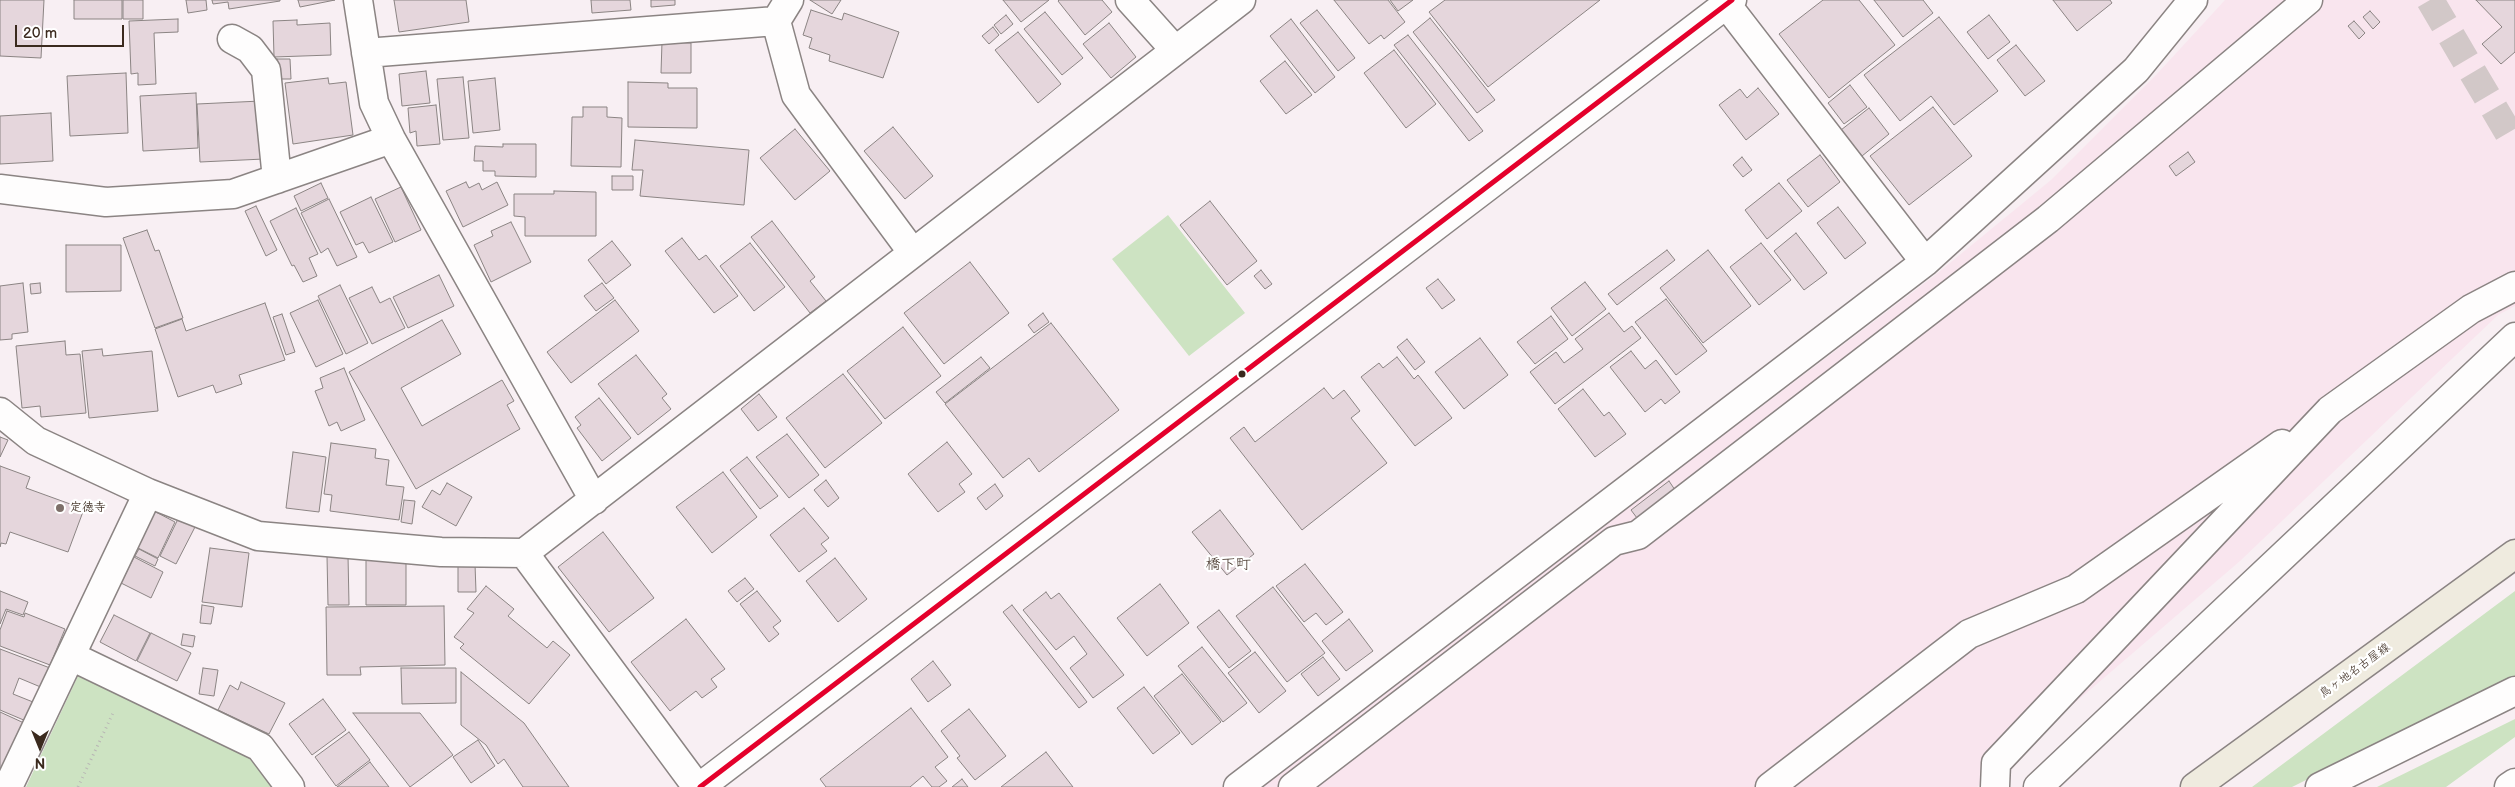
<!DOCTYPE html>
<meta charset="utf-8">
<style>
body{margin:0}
#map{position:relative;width:2515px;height:787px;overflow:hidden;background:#f8eff3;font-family:"Balsamiq Sans",sans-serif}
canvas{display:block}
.north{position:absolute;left:15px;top:722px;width:50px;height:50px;-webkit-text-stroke:4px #fff;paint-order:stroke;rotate:180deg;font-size:14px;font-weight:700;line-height:20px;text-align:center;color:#3b2a1e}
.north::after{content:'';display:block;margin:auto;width:18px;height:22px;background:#3b2a1e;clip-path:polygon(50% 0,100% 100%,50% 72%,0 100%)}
.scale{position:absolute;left:15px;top:25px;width:109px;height:22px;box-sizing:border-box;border:2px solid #3b2a1e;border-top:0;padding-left:6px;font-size:15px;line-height:18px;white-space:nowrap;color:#3b2a1e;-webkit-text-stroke:4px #fff;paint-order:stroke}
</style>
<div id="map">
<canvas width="2515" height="787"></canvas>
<div class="north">N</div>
<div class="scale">20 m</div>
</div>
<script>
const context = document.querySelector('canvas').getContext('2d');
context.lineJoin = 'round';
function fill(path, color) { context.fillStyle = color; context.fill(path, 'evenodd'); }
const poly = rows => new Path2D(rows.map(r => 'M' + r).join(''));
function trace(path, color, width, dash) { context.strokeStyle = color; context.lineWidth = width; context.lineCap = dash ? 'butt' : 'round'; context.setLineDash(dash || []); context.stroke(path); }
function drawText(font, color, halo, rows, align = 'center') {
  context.font = font + ' "Balsamiq Sans","Klee One",sans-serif'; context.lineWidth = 4.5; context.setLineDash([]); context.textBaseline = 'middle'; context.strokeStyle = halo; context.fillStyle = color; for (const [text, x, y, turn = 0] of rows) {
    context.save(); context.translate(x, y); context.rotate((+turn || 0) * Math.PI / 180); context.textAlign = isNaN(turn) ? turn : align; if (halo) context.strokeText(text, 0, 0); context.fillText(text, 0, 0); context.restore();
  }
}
fill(poly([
 [2225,0,2515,0,2515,306,2498,315,2240,561,1977,787,1259,787,1934,276,2051,180,2156,75]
]), '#f9e5ee');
fill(poly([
 [1168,215,1245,313,1189,356,1112,259],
 [2515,591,2515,676,2292,787,2252,787],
 [78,676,250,757,272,787,26,787],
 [2515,719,2515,737,2446,787,2377,787]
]), '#cde3c2');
const building = poly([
 [0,0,44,0,41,58,0,56,0,0],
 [74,0,122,0,122,19,74,19,74,0],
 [123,0,143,0,143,19,123,19,123,0],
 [186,0,206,0,207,10,188,13,186,0],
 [212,0,280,0,280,1,229,9,228,2,213,4,212,0],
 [298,0,335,0,300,7,298,0],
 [394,0,466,0,469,22,399,32,394,0],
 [591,0,630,0,631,10,592,13,591,0],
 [651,0,675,0,675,5,651,7,651,0],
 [810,0,841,0,832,14,810,0],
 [1003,0,1049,0,1021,22,1003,0],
 [1059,0,1102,0,1112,12,1085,35,1058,1,1059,0],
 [1334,0,1388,0,1405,22,1384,39,1381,35,1369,44,1334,0],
 [1390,0,1413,0,1398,11,1390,0],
 [1445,0,1600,0,1488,87,1429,12,1445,0],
 [1823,0,1859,0,1895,45,1829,98,1779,34,1823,0],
 [1874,0,1923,0,1933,13,1903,37,1874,0],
 [2053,0,2110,0,2112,3,2077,31,2053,0],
 [2476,0,2515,0,2515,52,2501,64,2482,44,2502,27,2476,0],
 [811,10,842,20,844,13,899,32,883,78,829,61,830,55,809,48,812,38,803,35,811,10],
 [1317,10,1355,58,1338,71,1300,23,1317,10],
 [2370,11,2380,22,2373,29,2363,17,2370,11],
 [1045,12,1083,58,1062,75,1024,29,1045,12],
 [1006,15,1013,24,1001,34,994,25,1006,15],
 [1989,15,2010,42,1988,59,1967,32,1989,15],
 [1939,17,1998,91,1954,125,1931,96,1900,121,1864,75,1939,17],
 [1430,18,1495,100,1477,113,1413,32,1430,18],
 [178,19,178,32,154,33,156,84,138,85,138,73,131,74,129,21,178,19],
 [1291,19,1335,77,1315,93,1270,36,1291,19],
 [297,20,297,25,330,23,331,55,274,57,273,21,297,20],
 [2354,21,2365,33,2359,39,2348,26,2354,21],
 [1109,23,1136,57,1111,78,1083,44,1109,23],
 [993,27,999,35,989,44,982,36,993,27],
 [1018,32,1061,84,1038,103,995,50,1018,32],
 [1408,35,1483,131,1469,141,1394,45,1408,35],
 [662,42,691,43,691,73,661,73,662,42],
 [2016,45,2045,81,2025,96,1997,60,2016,45],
 [1394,50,1436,104,1406,128,1364,73,1394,50],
 [277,59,290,59,291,79,277,79,277,59],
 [1285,61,1312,95,1286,114,1260,81,1285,61],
 [426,71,430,103,402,106,399,74,426,71],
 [126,73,128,133,70,136,67,76,126,73],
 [463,77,469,138,443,140,437,79,463,77],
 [328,78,329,84,346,82,353,135,293,144,285,83,328,78],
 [495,78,500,130,473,133,468,81,495,78],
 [628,82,668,83,668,88,697,88,697,128,628,127,628,82],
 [1850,85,1867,107,1844,124,1828,103,1850,85],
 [1758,88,1779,114,1746,140,1719,105,1740,89,1747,98,1758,88],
 [196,93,198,148,143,151,140,96,196,93],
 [261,101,264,159,200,162,197,104,261,101],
 [436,105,440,144,417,146,416,131,410,133,408,108,436,105],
 [583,107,607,107,607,117,622,118,621,167,571,166,572,117,583,117,583,107],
 [1933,107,1972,156,1909,205,1870,156,1933,107],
 [1869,108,1889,134,1862,156,1841,130,1869,108],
 [51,113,53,161,0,164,0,116,51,113],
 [893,127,933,176,905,199,864,151,893,127],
 [795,129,830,171,795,200,760,158,795,129],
 [635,140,749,150,744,205,640,196,643,170,632,170,635,140],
 [503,144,536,144,536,177,495,176,495,171,483,171,483,161,474,161,475,146,503,147,503,144],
 [2188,152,2195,162,2176,176,2169,166,2188,152],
 [1820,155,1840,182,1808,207,1787,180,1820,155],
 [1742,157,1752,170,1743,177,1733,165,1742,157],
 [612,176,633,176,633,190,612,190,612,176],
 [466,182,469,188,479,183,482,190,497,182,508,205,463,227,446,191,466,182],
 [321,183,328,198,301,211,294,196,321,183],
 [1779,183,1802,211,1767,239,1745,210,1779,183],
 [401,187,421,230,395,242,375,199,401,187],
 [554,191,596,192,596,236,525,236,525,217,514,216,514,194,554,194,554,191],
 [371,197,393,242,369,253,363,242,356,245,340,212,371,197],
 [329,199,357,257,337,266,328,248,321,253,301,213,329,199],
 [1210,201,1257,261,1227,285,1180,225,1210,201],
 [256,206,277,250,266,256,245,211,256,206],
 [1838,207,1866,243,1845,259,1817,223,1838,207],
 [296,208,318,254,309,258,317,276,303,282,294,265,292,266,270,221,296,208],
 [772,221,815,277,810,281,826,301,810,313,751,237,772,221],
 [511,222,531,262,491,282,474,245,493,236,491,231,511,222],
 [147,230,155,251,159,250,183,318,155,328,123,238,147,230],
 [1796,233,1827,273,1804,290,1774,251,1796,233],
 [682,238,699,260,706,255,738,296,714,313,665,251,682,238],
 [612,241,631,265,606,284,588,260,612,241],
 [750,243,785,287,754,311,720,266,750,243],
 [1761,243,1791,280,1759,305,1730,267,1761,243],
 [66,245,121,245,121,291,66,292,66,245],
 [1667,250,1675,260,1617,305,1608,294,1667,250],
 [1708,250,1751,306,1703,343,1660,288,1708,250],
 [970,262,1009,313,944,364,904,313,970,262],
 [1261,270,1272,284,1265,289,1254,276,1261,270],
 [439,275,454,306,408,328,393,297,439,275],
 [1438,279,1455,300,1442,309,1426,288,1438,279],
 [1585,282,1606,309,1572,336,1551,308,1585,282],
 [23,283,28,332,12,334,12,339,0,340,0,286,23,283],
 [40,283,41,293,31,294,30,284,40,283],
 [602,283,614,298,596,311,584,296,602,283],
 [340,285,368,343,346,354,318,296,340,285],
 [372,287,380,303,390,298,405,328,372,344,349,298,372,287],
 [1666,299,1707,351,1676,375,1635,322,1666,299],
 [318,300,343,354,316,367,290,313,318,300],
 [615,300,639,331,571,383,547,352,615,300],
 [265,303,285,360,239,375,242,384,216,393,213,385,178,397,155,329,182,319,186,331,265,303],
 [1043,313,1049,322,1034,333,1028,325,1043,313],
 [1609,313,1624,332,1632,326,1641,338,1555,404,1530,372,1556,352,1564,363,1583,349,1575,339,1609,313],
 [282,314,295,352,286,355,273,317,282,314],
 [1551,316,1568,339,1535,364,1517,342,1551,316],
 [442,320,461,354,401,388,422,426,502,380,514,401,507,405,520,429,416,489,349,372,442,320],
 [1051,323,1119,410,1039,472,1029,458,1003,478,945,404,1051,323],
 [903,327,941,376,885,419,847,371,903,327],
 [1480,338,1508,375,1464,409,1435,372,1480,338],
 [1407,339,1425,362,1415,370,1397,347,1407,339],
 [65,341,66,355,80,354,86,413,41,417,40,406,22,408,16,346,65,341],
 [102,349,103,356,152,351,158,411,89,418,82,351,102,349],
 [1631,351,1645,369,1656,360,1680,392,1665,404,1661,399,1645,412,1610,367,1631,351],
 [636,355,667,394,662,398,671,409,638,435,598,384,636,355],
 [981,357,990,368,945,403,936,392,981,357],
 [1397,357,1414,379,1418,375,1452,418,1415,446,1361,377,1379,363,1383,368,1397,357],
 [344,368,365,420,341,431,337,422,329,426,315,391,323,388,320,378,344,368],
 [843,374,882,423,825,468,786,418,843,374],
 [1324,388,1333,399,1344,390,1360,411,1351,418,1387,463,1302,530,1230,438,1244,427,1255,442,1324,388],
 [1583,389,1604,416,1609,412,1626,434,1595,457,1558,409,1583,389],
 [759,394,777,417,758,431,741,409,759,394],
 [599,398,631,438,602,461,577,428,581,425,575,417,599,398],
 [787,434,819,475,789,498,756,457,787,434],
 [0,437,8,440,0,457,0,437],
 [947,442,972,474,959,484,965,492,938,512,908,474,947,442],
 [331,443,376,449,375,458,389,460,386,485,404,487,399,520,330,511,332,495,324,494,331,443],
 [293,452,326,457,319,512,286,508,293,452],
 [747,457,778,496,760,509,730,470,747,457],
 [0,466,30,477,26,488,84,509,68,552,10,532,6,544,1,543,0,547,0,466],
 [723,472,757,517,712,553,676,507,723,472],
 [826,480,839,498,828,507,814,490,826,480],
 [1669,481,1677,493,1640,522,1631,510,1669,481],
 [447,483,472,497,456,526,422,507,432,490,440,495,447,483],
 [995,484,1003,496,986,510,977,498,995,484],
 [404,500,415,501,412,524,401,522,404,500],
 [804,508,829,538,821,544,827,551,799,572,770,535,804,508],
 [152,510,175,522,158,558,132,545,152,510],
 [1220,510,1254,554,1227,575,1192,532,1220,510],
 [178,519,195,527,176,564,160,556,178,519],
 [603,532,654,598,609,632,558,567,603,532],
 [210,548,249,553,242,607,202,602,210,548],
 [139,549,158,559,155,566,135,556,139,549],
 [348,555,349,605,328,605,327,556,348,555],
 [134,557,163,572,151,598,121,583,134,557],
 [406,558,406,605,366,605,366,559,406,558],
 [835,558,867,599,838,622,806,581,835,558],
 [458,564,475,564,476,592,458,592,458,564],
 [1305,564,1343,612,1326,625,1316,613,1304,622,1276,586,1305,564],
 [745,578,754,589,737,602,728,591,745,578],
 [1160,584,1189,623,1147,656,1117,618,1160,584],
 [486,586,514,609,508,616,547,648,553,641,570,655,529,704,460,648,464,644,454,637,474,613,467,609,486,586],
 [1273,587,1325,653,1287,682,1236,616,1273,587],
 [0,591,28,602,23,615,6,609,0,624,0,591],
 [757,591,781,621,773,627,779,634,769,642,740,604,757,591],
 [1046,592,1051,599,1059,593,1124,675,1093,698,1070,668,1087,654,1074,636,1056,650,1023,610,1046,592],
 [202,605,214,607,211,624,200,623,202,605],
 [1012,605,1087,702,1079,708,1003,612,1012,605],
 [444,606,445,665,360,667,361,675,327,675,326,607,444,606],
 [1219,610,1251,651,1229,668,1197,627,1219,610],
 [7,611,24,617,25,613,65,629,50,665,0,646,0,630,7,611],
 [114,615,150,633,136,661,100,642,114,615],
 [686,619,725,669,711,679,717,687,702,698,696,691,670,711,631,662,686,619],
 [1349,619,1373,651,1346,671,1322,641,1349,619],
 [151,633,191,653,177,681,137,661,151,633],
 [183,634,195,636,193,647,181,645,183,634],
 [1202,647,1247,703,1223,722,1178,666,1202,647],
 [0,649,50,668,43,688,19,678,13,694,33,702,26,721,0,710,0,649],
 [1255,652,1286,691,1259,713,1228,673,1255,652],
 [1323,657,1340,679,1318,696,1301,674,1323,657],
 [933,661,951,685,928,702,911,679,933,661],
 [203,668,218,670,214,696,199,694,203,668],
 [401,668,456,668,456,703,402,704,401,668],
 [461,672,524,723,569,787,523,787,504,759,498,764,486,745,461,725,461,672],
 [1182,674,1221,722,1192,745,1154,696,1182,674],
 [241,682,285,703,269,734,218,710,230,685,238,690,241,682],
 [1144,687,1180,733,1153,754,1117,708,1144,687],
 [323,699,346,730,312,755,289,724,323,699],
 [911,708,948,757,935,767,947,781,939,787,932,787,923,776,910,787,826,787,820,779,911,708],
 [969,709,1006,756,975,780,957,758,960,756,941,731,969,709],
 [0,712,24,723,0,774,0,712],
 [353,713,420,713,453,755,410,787,353,713],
 [349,732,370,760,336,786,315,757,349,732],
 [478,740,495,766,471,783,453,757,478,740],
 [1046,752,1073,787,1001,787,1046,752],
 [370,762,389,787,337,787,370,762],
 [962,779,968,787,952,787,962,779]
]);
fill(building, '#e5d6dc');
trace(building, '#8b8483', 1);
trace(poly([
 [2430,0,2515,144]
]), '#d2c8c8', 28, [28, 14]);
const minor = poly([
 [358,0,374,103,391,139,594,500],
 [789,0,776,21,796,95,913,253],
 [1130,0,1175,50],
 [1723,0,1925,262],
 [232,39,250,49,266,70,277,179],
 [366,53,776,21],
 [0,189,106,202,233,194,391,139],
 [0,412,36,441,148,493,258,536,441,552,524,553,1241,0],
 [524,553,697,787],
 [71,656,260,747,290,787],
 [8,787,148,493],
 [700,787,1732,0],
 [1238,787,1925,262,2136,70,2193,0],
 [1293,787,1614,541,1638,535,2048,219,2308,0],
 [1770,787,1969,634,2076,589,2282,444],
 [1995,787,1996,763,2330,410,2471,309,2515,286],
 [2038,787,2515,337],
 [2320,787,2515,691],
 [2509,787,2515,783]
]);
const major = poly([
 [2195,787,2515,554]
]);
trace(minor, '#8b8483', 31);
trace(major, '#8b8483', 31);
trace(poly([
 [78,787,113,713]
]), '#b8b5b4', 3, [1, 4]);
trace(minor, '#fefdfd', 28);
trace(major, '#efebdf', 28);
trace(poly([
 [700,787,1732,0]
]), '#e4002b', 5);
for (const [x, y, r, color] of [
 [1242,374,4.5,"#3b2a1e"],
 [60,508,5,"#7d6f69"]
]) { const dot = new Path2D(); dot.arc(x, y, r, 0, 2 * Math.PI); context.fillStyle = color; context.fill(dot); trace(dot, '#fff', 2); }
drawText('bold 12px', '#3b2a1e', '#fff', [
 ["定徳寺",70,508]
], 'left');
drawText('12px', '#3b2a1e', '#fff', [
 ["鳥ヶ地名古屋線",2355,671,-36]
]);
drawText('15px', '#3b2a1e', '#fff', [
 ["橋下町",1228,565]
]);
</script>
